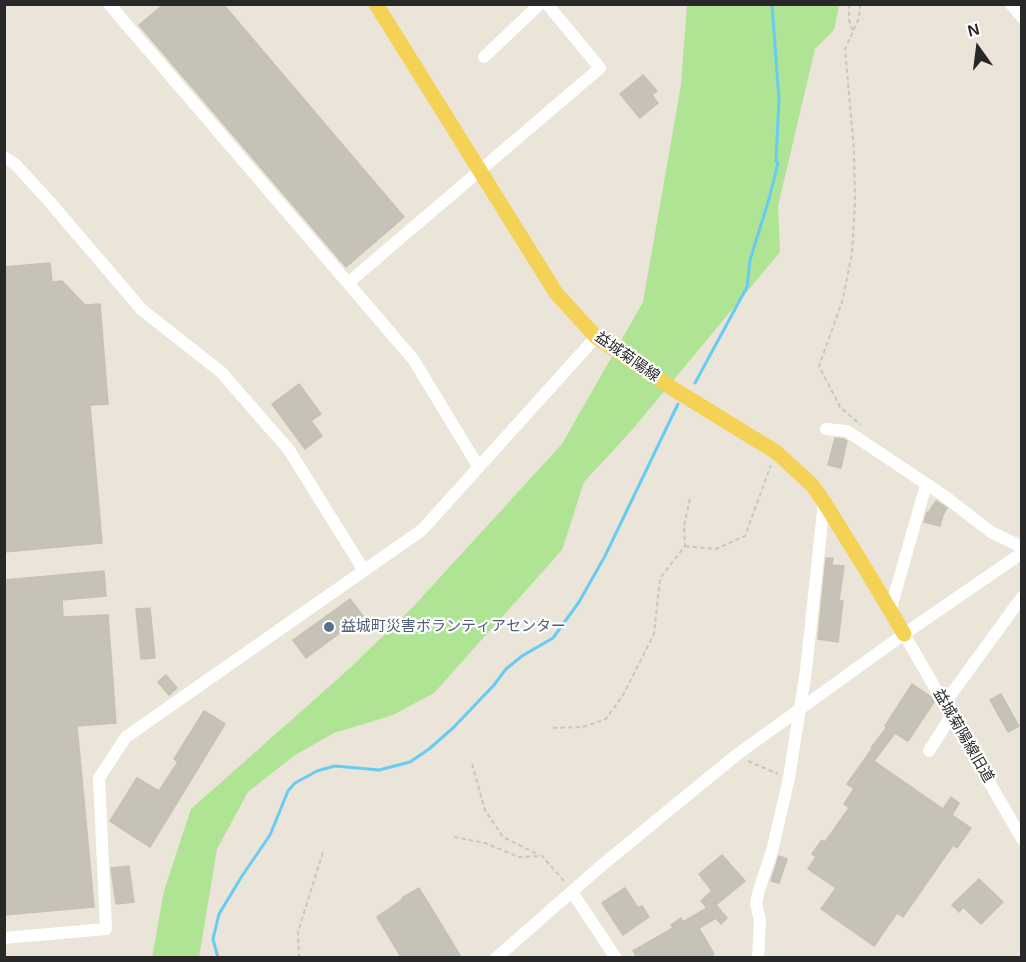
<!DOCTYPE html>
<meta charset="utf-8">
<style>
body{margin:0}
#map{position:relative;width:1026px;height:962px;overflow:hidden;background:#ebe4d9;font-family:Arial,sans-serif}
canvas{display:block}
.frame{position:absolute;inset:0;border:6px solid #282828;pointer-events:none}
.north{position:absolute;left:948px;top:18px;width:60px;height:60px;-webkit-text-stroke:4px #fff;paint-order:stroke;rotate:346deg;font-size:16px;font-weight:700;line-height:24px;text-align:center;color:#282828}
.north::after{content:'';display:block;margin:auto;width:21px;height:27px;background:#282828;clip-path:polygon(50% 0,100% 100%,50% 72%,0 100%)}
</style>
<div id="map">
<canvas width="1026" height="962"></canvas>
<div class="frame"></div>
<div class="north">N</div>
</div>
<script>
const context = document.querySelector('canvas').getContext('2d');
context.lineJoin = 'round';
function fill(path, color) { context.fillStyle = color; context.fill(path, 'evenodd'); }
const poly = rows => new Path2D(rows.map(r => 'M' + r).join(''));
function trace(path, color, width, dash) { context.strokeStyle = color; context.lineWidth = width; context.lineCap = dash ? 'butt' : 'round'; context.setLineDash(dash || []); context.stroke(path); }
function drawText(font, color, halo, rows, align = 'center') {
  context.font = font + ' Arial,"Noto Sans JP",sans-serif'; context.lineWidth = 4.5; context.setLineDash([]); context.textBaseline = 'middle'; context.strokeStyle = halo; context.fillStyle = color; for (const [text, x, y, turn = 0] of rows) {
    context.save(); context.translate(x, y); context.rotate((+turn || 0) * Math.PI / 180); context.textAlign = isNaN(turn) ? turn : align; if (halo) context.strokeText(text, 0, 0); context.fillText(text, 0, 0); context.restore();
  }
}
fill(poly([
 [687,5,839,5,834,30,815,49,778,206,780,252,632,430,584,482,562,550,434,693,393,715,334,733,295,755,248,792,217,849,199,957,152,958,164,891,191,809,350,668,412,608,562,444,643,302,681,85]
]), '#aee494');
trace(poly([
 [695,383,747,287,750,260,769,199,778,163,776,162,779,99,772,4],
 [218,958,213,939,219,914,242,876,270,835,288,791,295,783,317,771,335,766,379,770,410,762,429,749,453,728,494,685,506,669,522,656,553,638,579,602,605,556,678,404]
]), '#68cbf1', 3);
const building = poly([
 [164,4,223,4,404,217,346,267,139,25,164,4],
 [643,75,657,91,652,95,658,103,640,118,620,94,643,75],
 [50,263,52,282,62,281,85,305,100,304,108,404,90,405,102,543,4,552,4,267,50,263],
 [299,384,321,414,311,421,322,436,305,449,272,404,299,384],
 [835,438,844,439,847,441,841,468,828,465,835,438],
 [936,501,947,508,943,515,940,526,924,522,927,512,928,513,936,501],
 [826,558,833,558,832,565,844,566,839,601,843,601,838,642,818,639,826,558],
 [104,571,106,596,62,600,63,617,108,615,116,723,77,726,94,907,4,915,4,580,104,571],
 [350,599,363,616,306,658,293,640,350,599],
 [150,608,155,658,141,659,136,609,150,608],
 [166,675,177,688,169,695,158,682,166,675],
 [912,684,930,696,934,702,908,741,895,733,874,761,943,809,951,797,959,803,952,815,971,828,957,848,953,845,903,917,897,913,874,946,821,909,836,888,808,869,816,857,812,854,822,840,825,842,849,808,844,804,854,789,847,784,872,749,871,748,887,727,885,726,912,684],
 [1001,694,1019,726,1008,732,990,700,1001,694],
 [204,711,225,724,150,847,110,821,137,778,159,791,178,762,174,759,204,711],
 [722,855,745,881,716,905,727,918,721,924,716,918,699,928,714,954,709,957,637,957,633,951,673,928,671,925,681,918,683,922,707,908,701,901,712,891,699,874,722,855],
 [779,856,787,859,779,883,771,881,779,856],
 [129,866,134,902,116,904,111,868,129,866],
 [979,879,1003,902,981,924,963,907,959,912,952,905,979,879],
 [419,888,461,957,401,957,377,917,403,899,402,898,419,888],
 [625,888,638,908,642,906,649,917,623,935,602,903,625,888]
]);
fill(building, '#c6c2b8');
trace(building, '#c7c0b3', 1.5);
trace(poly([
 [849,4,849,20,853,31],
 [860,4,859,18,845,49,854,150,855,202,852,254,842,302,819,366,840,407,861,425],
 [685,546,716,549,745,536,771,465],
 [553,728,583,727,606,719,623,695,654,634,660,578,685,546,684,526,690,498],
 [748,761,778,774],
 [472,764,485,810,503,837,539,855],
 [454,837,485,843,519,857,542,856,565,882],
 [299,958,298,932,323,852]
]), '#c7c7c7', 2, [4.5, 3]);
trace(poly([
 [109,4,413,359,478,466],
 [1011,4,1022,17],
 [484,57,540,4],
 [4,157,15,164,48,200,142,310,221,372,289,450,363,569],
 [348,283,600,68,547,4],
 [826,429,847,431,943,495,991,532,1022,547],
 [890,611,926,485],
 [904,634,1022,839],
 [944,704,1022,597],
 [929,751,951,716],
 [572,892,616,958],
 [4,938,106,929,99,778,126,737,422,530,596,337],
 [496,958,601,866,735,756,904,634,1022,553],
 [758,958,760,920,756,904,759,890,772,851,789,778,806,670,824,502]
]), '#fff', 12);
trace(poly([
 [376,4,556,293,596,337,675,390,776,452,812,485,824,502,871,578,904,634]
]), '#f4d256', 15);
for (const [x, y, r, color] of [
 [329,627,6,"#5c6f8a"]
]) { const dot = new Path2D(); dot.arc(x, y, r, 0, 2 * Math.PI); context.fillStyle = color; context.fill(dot); trace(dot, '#fff', 2); }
drawText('15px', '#282828', '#fff', [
 ["益城菊陽線",627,357,35],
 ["益城菊陽線旧道",963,736,60]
]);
drawText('15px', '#4e5e75', '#fff', [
 ["益城町災害ボランティアセンター",341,627]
], 'left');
</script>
